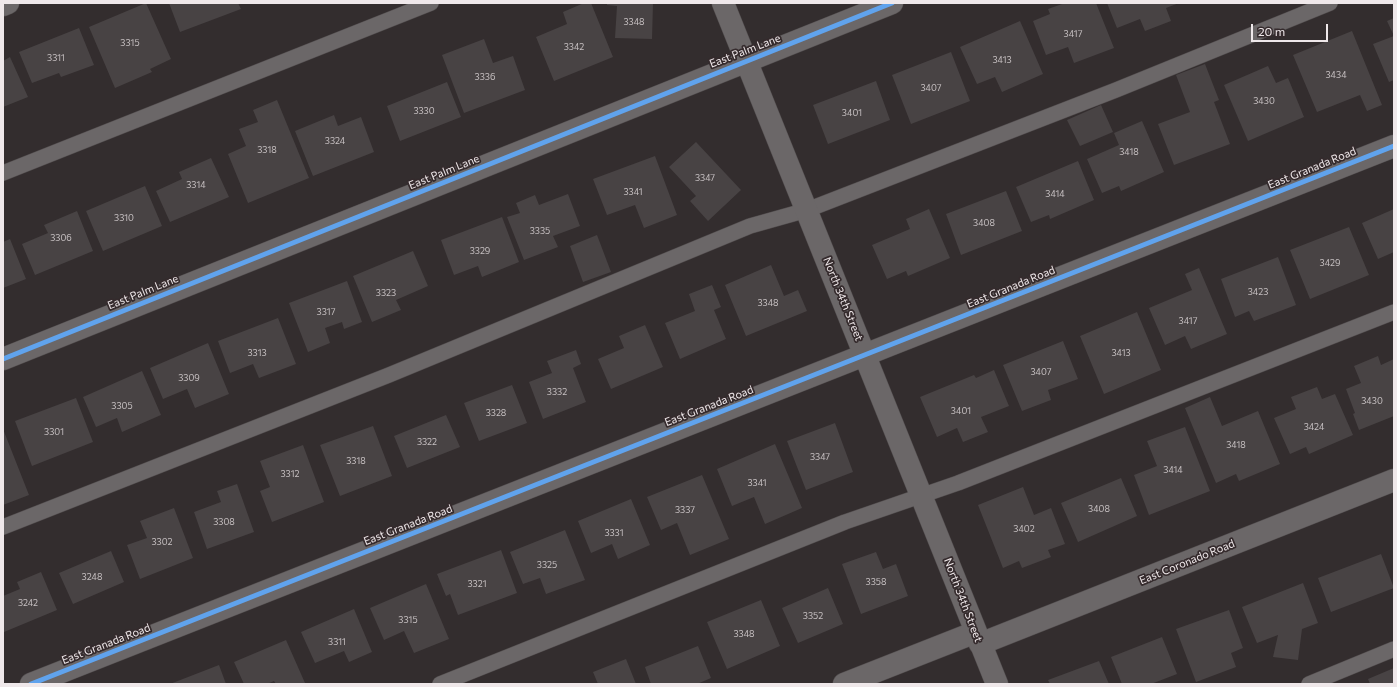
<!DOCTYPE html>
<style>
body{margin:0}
#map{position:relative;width:1397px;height:687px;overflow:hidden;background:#332d2e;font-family:Commissioner,sans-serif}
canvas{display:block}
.frame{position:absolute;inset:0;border:4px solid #efe8ea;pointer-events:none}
.scale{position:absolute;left:1251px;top:24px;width:77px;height:18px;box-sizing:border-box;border:2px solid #efe8ea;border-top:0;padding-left:5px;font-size:12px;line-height:14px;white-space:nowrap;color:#efe8ea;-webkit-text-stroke:3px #352b2d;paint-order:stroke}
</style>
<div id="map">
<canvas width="1397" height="687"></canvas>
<div class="frame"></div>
<div class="scale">20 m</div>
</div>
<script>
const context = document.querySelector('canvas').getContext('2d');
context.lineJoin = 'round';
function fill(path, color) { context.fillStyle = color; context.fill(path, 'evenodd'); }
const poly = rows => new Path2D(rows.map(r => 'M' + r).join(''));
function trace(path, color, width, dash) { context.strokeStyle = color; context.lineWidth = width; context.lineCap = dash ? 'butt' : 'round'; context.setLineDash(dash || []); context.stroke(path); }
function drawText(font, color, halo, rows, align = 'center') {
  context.font = font + ' Commissioner,sans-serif'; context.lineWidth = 3.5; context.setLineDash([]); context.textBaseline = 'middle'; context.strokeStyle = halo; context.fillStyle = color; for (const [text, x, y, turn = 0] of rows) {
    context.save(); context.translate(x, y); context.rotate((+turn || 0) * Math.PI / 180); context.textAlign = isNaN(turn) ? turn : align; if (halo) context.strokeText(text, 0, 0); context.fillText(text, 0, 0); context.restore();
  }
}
fill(poly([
 [146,3,171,59,150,69,152,72,115,88,89,27],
 [169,3,238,3,241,9,180,32],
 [584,3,591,3,613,57,554,81,536,37,567,24,563,12],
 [607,3,653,3,652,39,615,38,617,6,607,5],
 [1065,3,1096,3,1114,48,1074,63,1068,47,1046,55,1033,21,1050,14,1048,9],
 [1107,3,1179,3,1166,8,1171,21,1145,31,1140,19,1117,28],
 [1394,18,1394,80,1389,82,1373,44,1394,36,1387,21],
 [1020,21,1043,74,1002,92,995,77,977,84,960,47],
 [79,28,94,65,61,77,59,73,32,83,19,52],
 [1352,31,1382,105,1367,111,1360,95,1317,112,1293,55],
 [484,39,493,63,513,56,525,90,464,113,442,55],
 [951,52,970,101,911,124,892,75],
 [10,57,28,97,3,107,3,61],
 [1205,64,1219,100,1214,102,1230,144,1174,165,1158,124,1190,112,1176,75],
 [1268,66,1276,83,1288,78,1304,117,1248,141,1224,85],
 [876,81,890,120,828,144,813,105],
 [447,82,461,117,400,141,387,106],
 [277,100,309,178,248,203,228,154,246,146,239,129,258,122,253,110],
 [1101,105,1113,132,1080,146,1067,120],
 [334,115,338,126,361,117,374,152,313,176,295,131],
 [1142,121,1164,172,1121,191,1119,186,1102,193,1087,159,1119,145,1114,133],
 [696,142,741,190,708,221,690,201,696,196,669,167],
 [655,156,677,215,644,228,635,205,607,215,593,179],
 [211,158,229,197,170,222,156,191,182,179,179,172],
 [1078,161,1094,200,1050,219,1049,215,1031,222,1016,187],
 [145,186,162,226,103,251,86,211],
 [1006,191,1022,231,961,255,946,214],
 [568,194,580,226,553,236,558,247,524,260,507,217,520,213,516,203,535,195,539,205],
 [929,209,950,258,908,276,906,271,887,279,872,245,910,229,906,219],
 [1394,209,1394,252,1378,259,1362,223],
 [77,211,93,251,35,275,22,244,48,233,44,225],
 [502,217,519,262,482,277,478,266,454,275,441,240],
 [1349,227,1369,275,1310,299,1290,250],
 [597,235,611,272,583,282,570,246],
 [10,239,26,279,3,288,3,242],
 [413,251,428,286,396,300,401,310,372,322,353,276],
 [1278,257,1296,305,1254,321,1249,311,1235,317,1221,279],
 [771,265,784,296,798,290,807,311,746,336,725,285],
 [1199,268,1227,334,1191,349,1185,336,1165,345,1149,308,1192,290,1185,274],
 [347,281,362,322,344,329,342,322,325,328,330,343,308,352,289,303],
 [712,285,721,307,714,310,726,339,680,359,665,323,695,311,689,294],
 [1137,312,1161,370,1104,394,1080,336],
 [278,318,296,364,259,378,253,364,230,373,218,341],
 [645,325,663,367,611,389,598,359,624,348,619,336],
 [1063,341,1078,379,1048,390,1051,400,1022,411,1003,365],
 [208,343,229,394,195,408,187,389,163,399,150,368],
 [576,350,581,364,573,368,586,402,543,419,529,382,552,373,547,361],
 [1378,356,1381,365,1394,359,1394,416,1359,430,1353,414,1355,413,1346,389,1361,383,1354,366],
 [994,370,1009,406,981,417,988,432,963,442,957,428,937,437,920,397,974,375,976,378],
 [142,371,161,415,122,432,117,418,96,427,83,397],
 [512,385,527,423,479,441,464,403],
 [1317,387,1322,399,1335,394,1353,435,1309,454,1306,447,1290,454,1274,418,1296,409,1291,397],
 [1210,397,1222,426,1258,411,1280,464,1239,481,1236,474,1216,483,1185,408],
 [76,398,93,442,32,466,15,421],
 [446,415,460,447,407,468,394,436],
 [835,423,853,472,806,490,787,441],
 [373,426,392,476,340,496,320,445],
 [1185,427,1210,491,1149,515,1134,475,1157,466,1147,441],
 [3,429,29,495,3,505],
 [775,444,802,508,765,524,754,497,732,506,717,469],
 [303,445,324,502,272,522,260,491,270,487,260,461],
 [702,475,729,539,690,555,677,523,661,530,647,497],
 [1121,478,1137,516,1078,542,1061,503],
 [237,484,254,532,207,549,194,512,221,502,217,491],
 [1023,487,1034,515,1051,508,1065,544,1048,550,1051,557,1022,568,1019,561,1003,568,978,505],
 [631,499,650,545,618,559,612,544,591,553,578,521],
 [174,508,193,558,140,579,127,545,147,538,140,521],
 [565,530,585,580,546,594,540,578,523,584,510,552],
 [501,550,517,593,458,615,450,594,446,596,437,574],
 [111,551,124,582,73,604,59,573],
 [876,552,883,569,896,564,908,596,861,614,842,564],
 [1381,554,1394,588,1331,612,1318,578],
 [41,572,57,610,4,632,3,596,20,589,17,582],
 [1303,583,1318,623,1302,629,1298,660,1273,657,1278,635,1257,643,1242,607],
 [426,584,449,639,414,653,404,631,384,640,370,608],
 [828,588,843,624,798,643,782,608],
 [761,600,780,646,727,669,707,622],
 [354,609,372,652,349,662,344,651,315,663,301,632],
 [1229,610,1243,648,1231,653,1236,667,1196,682,1176,629],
 [1162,637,1177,674,1151,684,1122,684,1111,657],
 [286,640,305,683,276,684,274,681,267,684,244,684,234,662],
 [698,646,711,678,697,684,651,684,645,667],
 [626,659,636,684,598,684,593,672],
 [1099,661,1109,684,1050,684,1048,680],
 [219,665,226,684,170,684],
 [1394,668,1394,684,1370,684,1368,679]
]), '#484344');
const service = poly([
 [3,173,431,3],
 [3,527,389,375,750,226,807,210,1116,90,1330,3],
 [440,684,845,522,958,483,1394,312],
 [1309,684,1394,649]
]);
const minor = poly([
 [723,3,997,684],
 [3,5,8,3],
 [3,359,892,3],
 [980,644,1394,480],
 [31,684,1394,146],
 [844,684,976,632]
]);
trace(service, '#514c4d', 16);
trace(minor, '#514c4d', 23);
trace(service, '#6b6768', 15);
trace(minor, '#6b6768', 22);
trace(poly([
 [3,359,892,3],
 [31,684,1394,146]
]), '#60a3ed', 5);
drawText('9px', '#c5bfc0', null, [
 ["3348",634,22],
 ["3417",1073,34],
 ["3315",130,43],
 ["3342",574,47],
 ["3311",56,58],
 ["3413",1002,60],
 ["3434",1336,75],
 ["3336",485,77],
 ["3407",931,88],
 ["3430",1264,101],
 ["3330",424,111],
 ["3401",852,113],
 ["3324",335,141],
 ["3318",267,150],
 ["3418",1129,152],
 ["3347",705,178],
 ["3314",196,185],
 ["3341",633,192],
 ["3414",1055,194],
 ["3310",124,218],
 ["3408",984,223],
 ["3335",540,231],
 ["3306",61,238],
 ["3329",480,251],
 ["3429",1330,263],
 ["3423",1258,292],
 ["3323",386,293],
 ["3348",768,303],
 ["3317",326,312],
 ["3417",1188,321],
 ["3313",257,353],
 ["3413",1121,353],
 ["3407",1041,372],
 ["3309",189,378],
 ["3332",557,392],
 ["3430",1372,401],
 ["3305",122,406],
 ["3401",961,411],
 ["3328",496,413],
 ["3424",1314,427],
 ["3301",54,432],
 ["3322",427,442],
 ["3418",1236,445],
 ["3347",820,457],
 ["3318",356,461],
 ["3414",1173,470],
 ["3312",290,474],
 ["3341",757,483],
 ["3408",1099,509],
 ["3337",685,510],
 ["3308",224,522],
 ["3402",1024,529],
 ["3331",614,533],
 ["3302",162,542],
 ["3325",547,565],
 ["3248",92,577],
 ["3358",876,582],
 ["3321",477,584],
 ["3242",28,603],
 ["3352",813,616],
 ["3315",408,620],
 ["3348",744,634],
 ["3311",337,642]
]);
drawText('11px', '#efe8ea', '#352b2d', [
 ["East Palm Lane",745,51,-21],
 ["East Granada Road",1312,168,-22],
 ["East Palm Lane",444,172,-22],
 ["East Granada Road",1011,287,-22],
 ["East Palm Lane",143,292,-22],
 ["North 34th Street",843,299,68],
 ["East Granada Road",709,406,-21],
 ["East Granada Road",408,525,-21],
 ["East Coronado Road",1187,562,-22],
 ["North 34th Street",963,600,69],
 ["East Granada Road",106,644,-21]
]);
</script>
